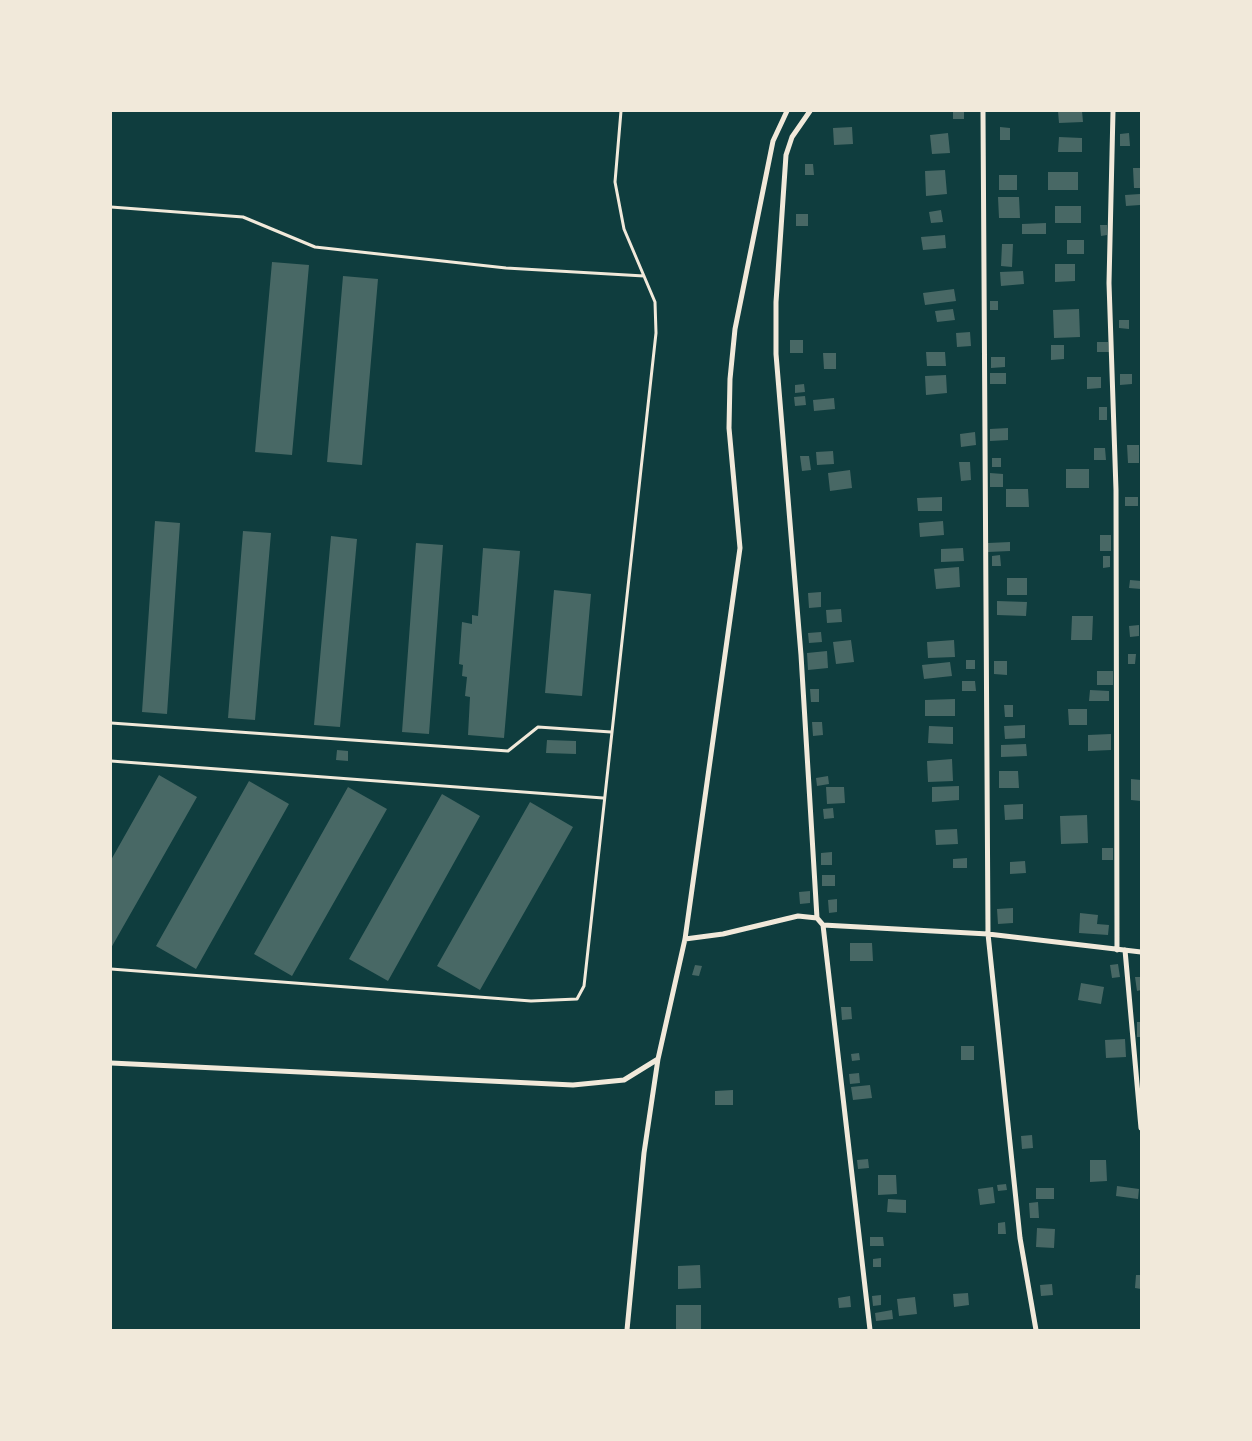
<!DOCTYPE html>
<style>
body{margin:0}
#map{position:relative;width:1252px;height:1441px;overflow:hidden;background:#0f3d3e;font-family:Helvetica,sans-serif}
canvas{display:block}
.frame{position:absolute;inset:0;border:112px solid #f1e9da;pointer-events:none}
</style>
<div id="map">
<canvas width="1252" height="1441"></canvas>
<div class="frame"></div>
</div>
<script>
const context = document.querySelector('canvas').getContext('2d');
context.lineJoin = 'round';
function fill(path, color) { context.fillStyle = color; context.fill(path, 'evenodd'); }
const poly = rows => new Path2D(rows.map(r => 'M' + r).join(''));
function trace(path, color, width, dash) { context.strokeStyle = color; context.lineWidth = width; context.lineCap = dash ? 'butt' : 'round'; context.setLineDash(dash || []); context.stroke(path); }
fill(poly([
 [953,111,964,111,964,119,953,119],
 [1058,111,1082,111,1083,122,1059,123],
 [852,127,853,144,834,145,833,128],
 [1000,127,1010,128,1010,140,1000,140],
 [948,133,950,153,932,154,930,135],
 [1129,133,1130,146,1120,146,1120,134],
 [1059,137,1082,138,1082,152,1058,152],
 [805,164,813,164,814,175,805,175],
 [1133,168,1141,168,1141,188,1134,188],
 [945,170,947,194,926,196,925,171],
 [1048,172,1078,172,1078,190,1048,190],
 [999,175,1017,175,1017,190,999,190],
 [1140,194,1140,205,1126,206,1125,195],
 [998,197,1019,197,1020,218,999,218],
 [1055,206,1081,206,1081,223,1055,223],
 [941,210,943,222,931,223,929,212],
 [796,214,808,214,808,226,796,226],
 [1046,223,1046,234,1022,234,1022,224],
 [1100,225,1107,225,1107,235,1101,236],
 [945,235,946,248,923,250,921,237],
 [1067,240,1084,240,1084,254,1067,254],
 [1002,244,1013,244,1012,267,1001,266],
 [272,262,309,265,292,455,255,452],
 [1055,264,1075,264,1075,281,1055,282],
 [1023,271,1024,284,1001,286,1000,272],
 [343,276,378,279,362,465,327,462],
 [954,289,956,301,925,305,923,293],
 [990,301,998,301,998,310,990,310],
 [953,309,955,320,937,322,935,311],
 [1079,309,1080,337,1054,338,1053,310],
 [1119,320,1129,320,1129,329,1119,328],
 [970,332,971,346,957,347,956,333],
 [790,340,803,340,803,353,790,353],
 [1097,342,1108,342,1109,352,1097,352],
 [1051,345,1064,345,1064,359,1051,360],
 [926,352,945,352,946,366,927,366],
 [823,353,836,353,836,369,824,369],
 [991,357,1005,357,1005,367,991,368],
 [990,373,1006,373,1006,384,990,384],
 [1120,374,1132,374,1132,384,1120,385],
 [946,375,947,393,926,395,925,376],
 [1087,377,1101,377,1101,388,1087,389],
 [804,384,805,392,795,393,795,385],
 [805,396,806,405,795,406,794,397],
 [834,398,835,409,814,411,813,400],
 [1099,407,1107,407,1107,420,1099,420],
 [1008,428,1008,440,990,441,990,429],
 [975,432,976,445,961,447,960,434],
 [1127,445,1139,445,1139,463,1128,463],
 [1094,448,1105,448,1106,460,1094,460],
 [833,451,834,464,817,465,816,452],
 [800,456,809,456,811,470,802,471],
 [992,458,1001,458,1001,467,992,467],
 [959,462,970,462,971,480,961,481],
 [1066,469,1089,469,1089,488,1066,488],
 [850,470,852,488,830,491,828,473],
 [990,473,1003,474,1003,487,990,487],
 [1006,489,1028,489,1029,507,1006,507],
 [942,497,942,511,918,511,917,498],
 [1125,497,1138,497,1138,506,1125,506],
 [155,521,180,523,167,714,142,712],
 [943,521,944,535,920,537,919,523],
 [243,531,271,533,255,720,228,718],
 [1100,535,1111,535,1111,551,1100,551],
 [331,536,357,539,340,727,314,725],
 [1010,542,1010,551,988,552,988,543],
 [416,543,443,545,429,734,402,732],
 [483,548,520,551,504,738,468,735,470,697,465,696,467,677,462,676,463,665,459,664,462,622,472,624,472,615,478,616],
 [963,548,964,561,941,562,941,549],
 [1000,555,1001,566,992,566,992,556],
 [1103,556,1110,556,1110,567,1103,568],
 [959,567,960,587,936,589,934,569],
 [1007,578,1027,578,1027,595,1007,595],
 [1130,580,1141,581,1141,589,1129,588],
 [554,590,591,594,582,696,545,693],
 [821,592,821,607,809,608,808,593],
 [997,601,1027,602,1026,616,997,615],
 [841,609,842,622,827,623,826,610],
 [1072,616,1093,616,1092,640,1071,640],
 [1139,625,1139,636,1130,637,1129,626],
 [821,632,822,642,809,643,808,633],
 [851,640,854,662,836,664,833,642],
 [954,640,955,657,928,658,927,642],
 [827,651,828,668,808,670,807,653],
 [1128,654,1136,654,1135,664,1128,664],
 [966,660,975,660,975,669,966,669],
 [994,661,1007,661,1007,675,994,674],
 [950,662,952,676,924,679,922,665],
 [1097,671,1113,671,1113,685,1097,685],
 [962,681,975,681,976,691,962,691],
 [810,689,819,689,819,702,811,702],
 [1090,690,1109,691,1109,701,1089,701],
 [955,699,955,716,925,716,925,700],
 [1004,705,1013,705,1013,717,1005,717],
 [1068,709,1087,709,1087,725,1069,725],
 [812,722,822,722,823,735,813,736],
 [1025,725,1025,738,1005,739,1004,726],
 [929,726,953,727,953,744,928,743],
 [1111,734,1111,750,1088,751,1088,735],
 [547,740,576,741,576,754,546,753],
 [1026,744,1027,756,1001,757,1001,745],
 [337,750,348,751,348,761,336,760],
 [952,759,953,781,928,782,927,761],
 [999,771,1018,771,1019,788,999,788],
 [159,775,197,797,111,948,111,860],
 [828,776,829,784,817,786,816,778],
 [1131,779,1141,780,1141,801,1131,800],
 [249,781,289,804,196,969,156,946],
 [959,786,959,800,932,802,932,787],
 [348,787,387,809,292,976,254,954],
 [826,787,844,787,845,803,827,804],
 [442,794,480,816,388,981,349,959],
 [530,802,573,827,480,990,437,966],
 [1023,804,1023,819,1005,820,1004,805],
 [833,808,834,818,824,819,823,809],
 [1087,815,1088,843,1061,844,1060,816],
 [957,829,958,844,936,845,935,830],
 [1102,848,1113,848,1113,860,1102,860],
 [832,852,832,865,821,865,821,853],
 [967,858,967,868,953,868,953,859],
 [1025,861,1026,873,1010,874,1010,862],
 [822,875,835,875,835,886,822,886],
 [810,891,810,903,800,904,799,892],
 [837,899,837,912,829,913,828,900],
 [1013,908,1013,923,998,924,997,909],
 [1080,913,1098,915,1097,924,1109,925,1108,935,1079,933],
 [850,943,872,943,873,961,850,961],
 [1118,964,1120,977,1112,978,1110,965],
 [695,965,702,966,699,976,692,975],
 [1135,977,1141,977,1141,990,1137,991],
 [1081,983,1104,987,1101,1004,1078,1000],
 [841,1007,851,1007,852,1019,842,1020],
 [1137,1022,1141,1022,1141,1037,1137,1037],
 [1125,1039,1126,1057,1106,1058,1105,1040],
 [961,1046,974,1046,974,1060,961,1060],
 [859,1053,860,1060,852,1061,851,1054],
 [859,1073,860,1083,850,1084,849,1074],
 [870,1085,872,1098,853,1100,851,1087],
 [733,1090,733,1105,715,1105,715,1091],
 [1032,1135,1033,1148,1022,1149,1021,1136],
 [868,1159,869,1168,858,1169,857,1160],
 [1090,1160,1106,1160,1107,1181,1090,1182],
 [878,1175,896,1175,897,1194,878,1195],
 [1006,1184,1007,1190,998,1191,997,1185],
 [1117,1186,1139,1189,1138,1199,1116,1196],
 [993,1187,995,1203,980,1205,978,1189],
 [1036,1188,1054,1188,1054,1199,1036,1199],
 [888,1199,906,1200,906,1213,887,1212],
 [1038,1202,1039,1218,1030,1218,1029,1203],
 [1005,1222,1006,1234,998,1234,998,1223],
 [1037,1228,1055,1229,1054,1248,1036,1247],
 [870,1237,883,1237,884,1246,870,1246],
 [881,1258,881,1267,873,1267,873,1259],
 [700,1265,701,1288,678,1289,678,1266],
 [1136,1275,1141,1275,1141,1289,1135,1288],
 [1052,1284,1053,1295,1041,1296,1040,1285],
 [968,1293,969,1305,954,1307,953,1294],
 [881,1295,881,1305,873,1306,872,1296],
 [850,1296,851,1307,839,1308,838,1298],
 [915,1297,917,1314,899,1316,897,1299],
 [676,1305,701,1305,701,1330,676,1330],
 [892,1310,893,1319,876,1321,875,1313]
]), '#486865');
trace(poly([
 [111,207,243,217,315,247,506,268,644,276],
 [111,723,508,751,538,727,611,732],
 [111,761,603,798],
 [111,969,531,1001,577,999,584,986,656,333,655,302,624,229,615,182,621,111]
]), '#f1e9da', 3);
trace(poly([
 [810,111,792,137,786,155,776,302,776,354,801,655,817,918],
 [983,111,988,934,1020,1238,1036,1330],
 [1113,111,1109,283,1116,490,1117,950],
 [823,925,870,1330],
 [685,939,723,934,798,916,817,918,823,925,988,934,1141,952],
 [1125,950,1141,1128],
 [111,1063,573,1085,624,1080,658,1059,685,939,740,548,729,428,730,379,735,329,773,141,787,111],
 [627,1330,644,1153,658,1059]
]), '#f1e9da', 5);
</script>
